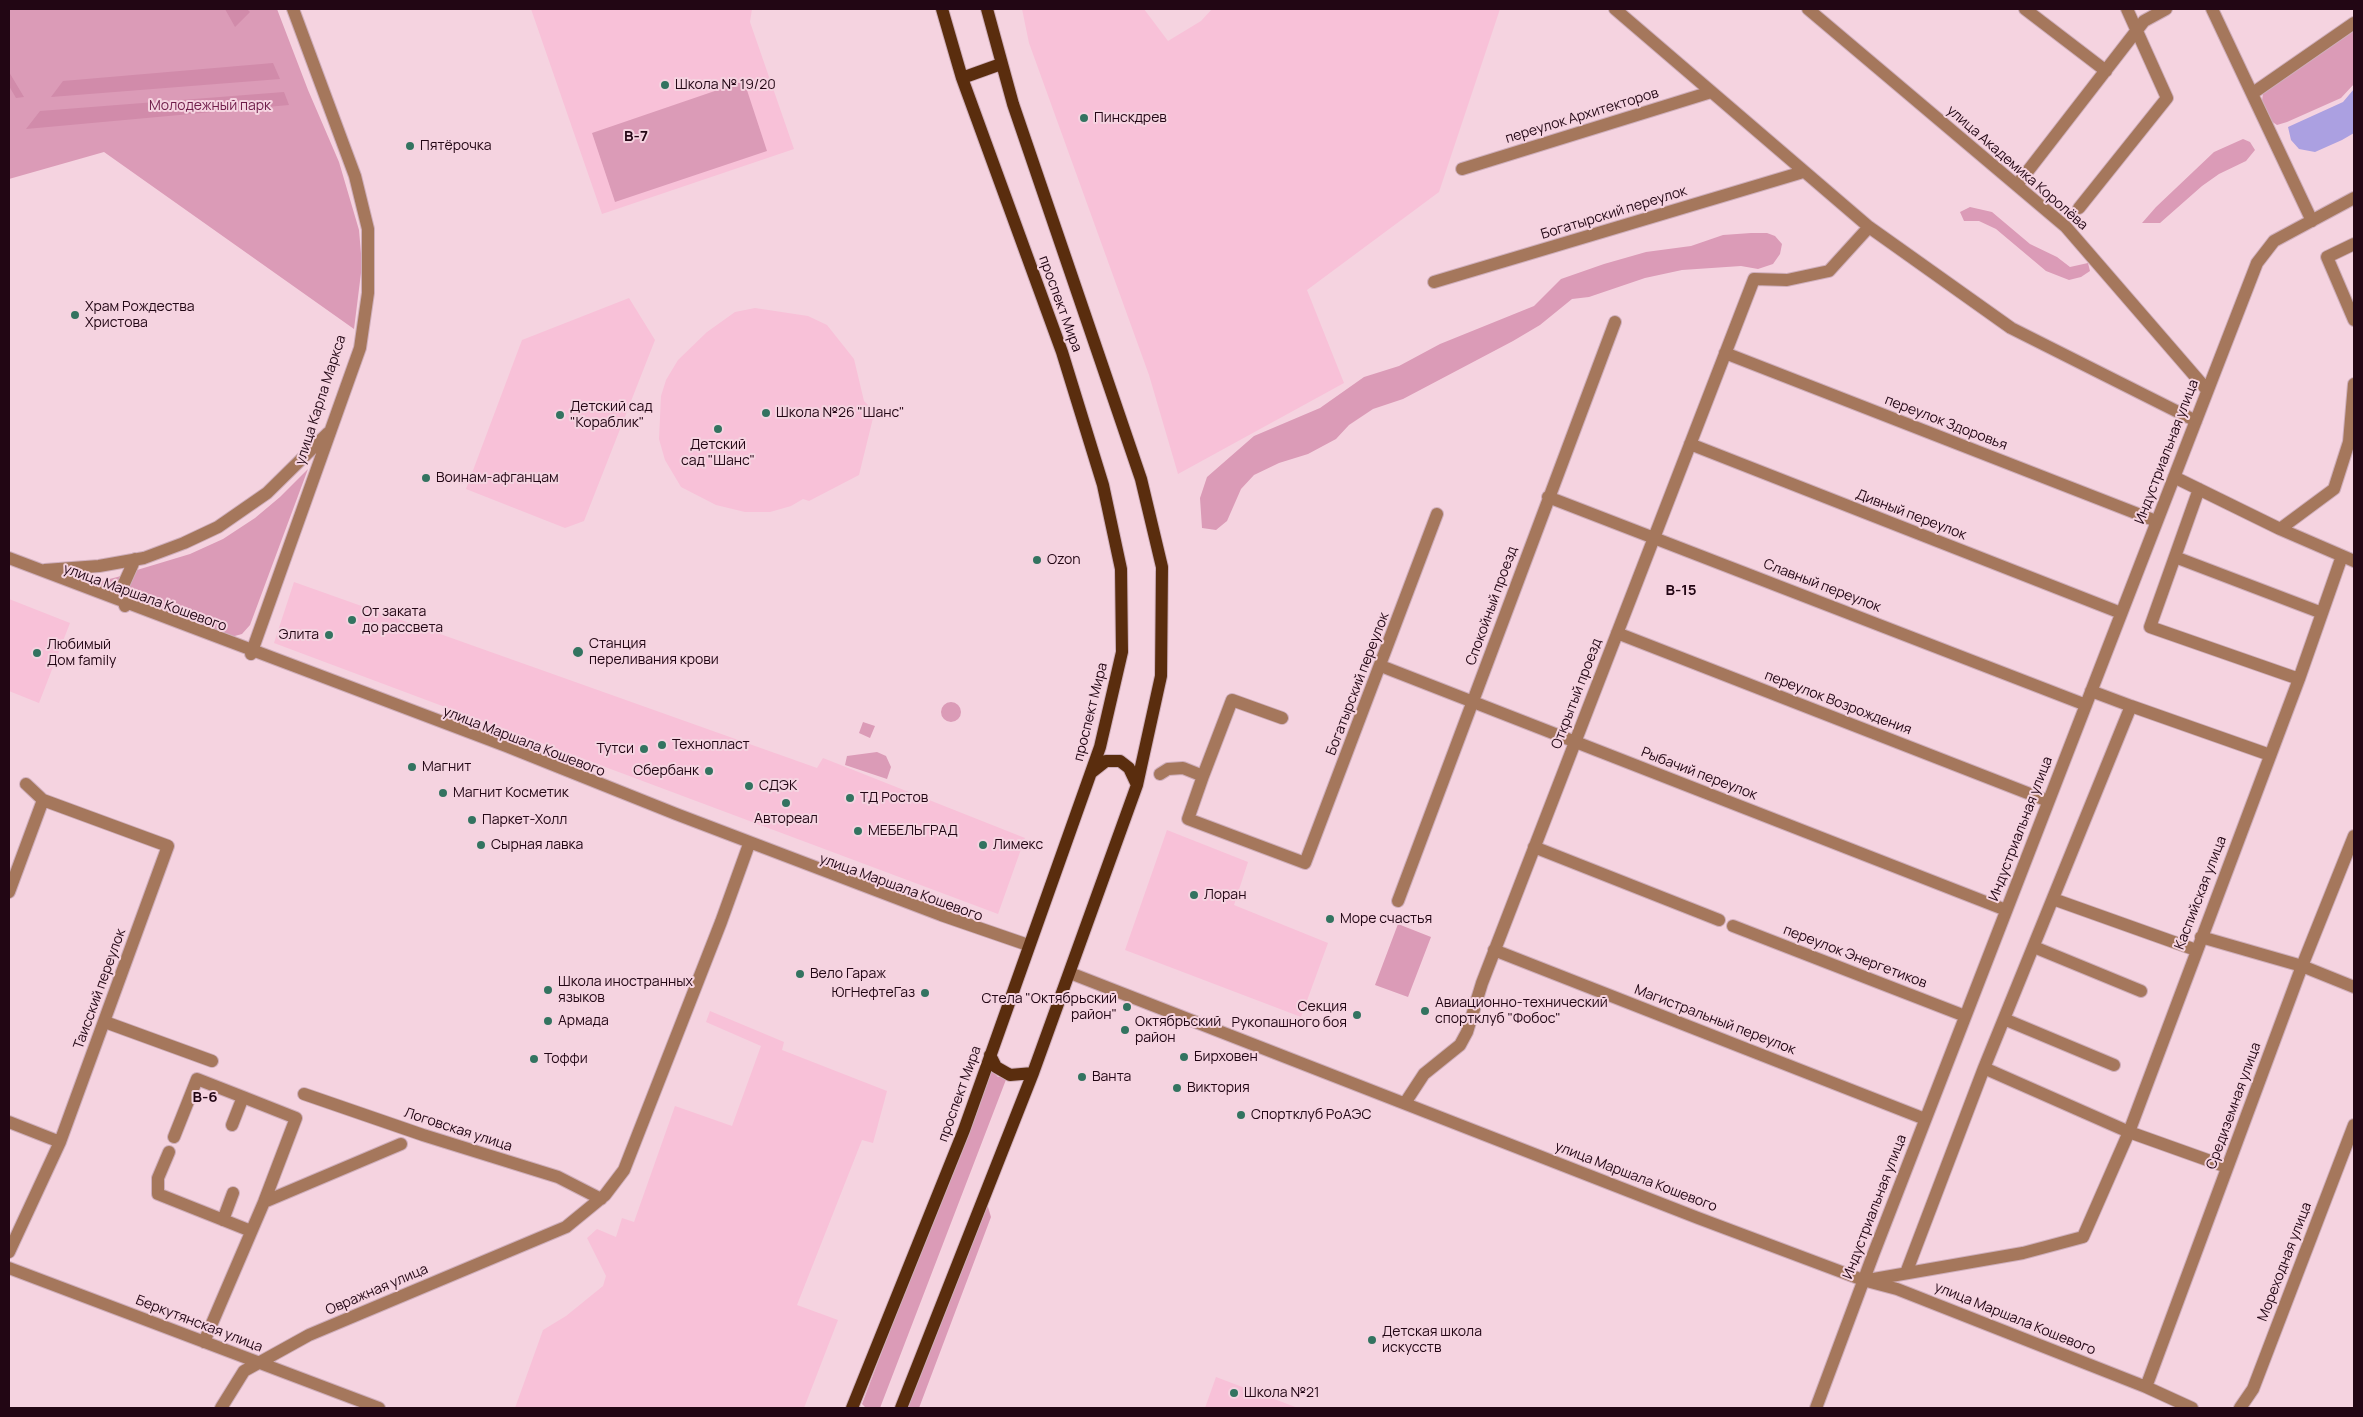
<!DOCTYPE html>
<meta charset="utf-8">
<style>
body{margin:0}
#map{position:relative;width:2363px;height:1417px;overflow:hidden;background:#f5d3e0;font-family:Manrope,sans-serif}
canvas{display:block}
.frame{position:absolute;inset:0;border:10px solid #220614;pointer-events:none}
</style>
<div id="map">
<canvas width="2363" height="1417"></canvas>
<div class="frame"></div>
</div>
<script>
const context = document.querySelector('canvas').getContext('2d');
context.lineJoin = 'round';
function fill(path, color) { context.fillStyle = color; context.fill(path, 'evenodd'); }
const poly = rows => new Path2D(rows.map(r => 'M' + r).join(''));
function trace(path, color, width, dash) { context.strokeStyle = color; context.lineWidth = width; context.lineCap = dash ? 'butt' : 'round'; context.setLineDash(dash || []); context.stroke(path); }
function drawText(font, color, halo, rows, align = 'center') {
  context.font = font + ' Manrope,sans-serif'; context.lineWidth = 4; context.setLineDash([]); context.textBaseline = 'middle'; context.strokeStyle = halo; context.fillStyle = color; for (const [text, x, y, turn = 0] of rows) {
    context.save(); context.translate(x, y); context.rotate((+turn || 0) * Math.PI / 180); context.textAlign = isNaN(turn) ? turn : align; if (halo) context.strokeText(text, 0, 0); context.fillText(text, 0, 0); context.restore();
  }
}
fill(poly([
 [531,9,752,9,750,22,794,149,602,214],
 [1022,9,1144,9,1168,41,1201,21,1212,9,1500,9,1439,192,1307,290,1344,383,1178,474,1149,375,1029,43],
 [629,298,655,340,584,521,565,528,466,489,522,340],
 [755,308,808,316,827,325,854,359,864,401,871,408,873,418,859,475,809,501,803,499,791,506,770,512,745,512,716,505,681,487,665,460,659,439,661,396,666,380,678,360,707,332,735,312],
 [294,582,817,768,823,758,1025,838,998,914,274,643],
 [9,599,70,623,39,703,9,691],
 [1167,830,1248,862,1234,905,1328,943,1301,1017,1125,950],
 [710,1011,784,1042,782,1050,887,1091,873,1143,862,1140,797,1305,838,1320,804,1408,515,1408,543,1330,566,1316,603,1286,606,1276,587,1238,597,1229,616,1237,622,1218,634,1222,675,1106,732,1126,761,1046,706,1022],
 [1216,1377,1298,1408,1205,1408]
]), '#f8c1d8');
fill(poly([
 [9,9,277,9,308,90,339,162,359,230,362,265,354,329,104,152,9,179],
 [2354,30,2354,84,2341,98,2287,122,2277,125,2271,121,2262,101,2263,93],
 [744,81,767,151,615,202,592,133],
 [2243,139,2250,142,2255,150,2246,161,2219,174,2202,186,2160,223,2142,223,2156,207,2214,152],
 [1970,207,1992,212,2030,244,2057,257,2070,267,2088,263,2090,271,2081,277,2069,280,2046,271,1996,229,1979,221,1964,221,1960,212],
 [1751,233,1767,233,1775,236,1782,244,1780,254,1773,264,1758,269,1741,266,1682,270,1645,278,1589,297,1572,299,1540,325,1513,341,1403,399,1373,409,1349,425,1336,439,1308,454,1279,463,1254,475,1241,489,1227,521,1216,530,1202,528,1200,498,1207,477,1254,436,1320,408,1364,377,1399,366,1440,344,1534,306,1561,279,1604,264,1646,252,1691,246,1723,235],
 [308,469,250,625,242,634,231,637,137,603,129,594,130,582,137,570,190,554,223,539,255,518,280,497],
 [121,576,117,594,79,579,102,581],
 '941 712a10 10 0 1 1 20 0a10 10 0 1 1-20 0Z',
 [863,722,875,726,870,738,859,733],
 [877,752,886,756,891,767,887,779,845,765,847,756],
 [1398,924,1431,937,1408,997,1375,985],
 [990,1068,998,1077,1007,1077,880,1408,866,1408,862,1404],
 [985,1197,991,1217,919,1408,903,1408]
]), '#db9bb7');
fill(poly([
 [225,9,247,9,250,12,235,27],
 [273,63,280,79,51,97,63,81],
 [9,72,24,97,16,98,9,86],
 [284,92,289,105,26,129,40,111]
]), '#d18baa');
fill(poly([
 [2354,89,2354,133,2342,140,2315,152,2299,149,2291,140,2288,127,2343,102]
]), '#aba0e1');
const minor = poly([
 [1615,9,1869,227,2011,328,2196,421],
 [1808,9,2066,227,2207,390],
 [2025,9,2106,71],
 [2212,9,2312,221],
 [2253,93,2354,23],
 [1462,169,1711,92],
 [2017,185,2144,21,2166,9],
 [2079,208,2167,98,2127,9],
 [2354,244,2327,257,2354,320],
 [1434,282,1803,172],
 [1725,353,2156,521],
 [1690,444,2121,613],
 [2174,477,2280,529,2354,561],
 [2199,489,2150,627,2299,679],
 [1548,497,2086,705],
 [2280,529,2334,489,2349,442,2354,384],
 [2175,557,2322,613],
 [9,558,506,746,676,814,941,915,1028,945],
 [45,570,99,566,144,558,184,543,218,527,267,493,328,433],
 [125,606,122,588,135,559],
 [1617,633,2048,801],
 [251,654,360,348,368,293,368,229,355,176,293,9],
 [1381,666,2006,910],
 [2131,706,2270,755],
 [1160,774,1168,769,1183,768,1203,776,1232,700,1282,718],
 [1203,776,1188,819,1305,863,1437,514],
 [1534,847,1719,920],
 [9,892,43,800],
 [2053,899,2196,950],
 [1398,901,1615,322],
 [1733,926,1965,1016],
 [2201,937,2302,966,2354,987],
 [2034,947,2141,991],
 [1494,950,1925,1119],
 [1070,973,1698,1218,1863,1280,1897,1289,2146,1387,2192,1408],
 [2004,1019,2114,1065],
 [105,1022,212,1061],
 [1984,1068,2131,706,2091,691],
 [304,1094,423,1135,558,1177,601,1199],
 [1405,1103,1424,1074,1460,1045,1467,1032,1482,983,1754,279,1787,280,1829,271,1869,227],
 [9,1122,60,1142],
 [174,1137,197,1079,243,1097],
 [169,1152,158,1178,158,1194,251,1231],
 [264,1202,401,1144],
 [223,1220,233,1193],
 [9,1252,60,1142,168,846,43,800,26,784],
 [9,1268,379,1408],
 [1906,1273,1984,1068,2129,1132,2227,1167],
 [1868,1280,2023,1253,2083,1237,2129,1132,2299,679,2342,556],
 [204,1342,264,1202,296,1118,243,1097,232,1125],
 [2146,1387,2302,966,2354,836],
 [221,1408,244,1371,309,1335,566,1227,605,1195,624,1170,721,922,748,847],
 [1816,1408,1873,1255,2257,263,2274,241,2354,198],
 [2240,1408,2253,1389,2354,1125]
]);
const major = poly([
 [962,78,1001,64],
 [1092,772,1106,761,1120,761,1129,768,1137,785],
 [990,1055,996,1067,1010,1075,1033,1073],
 [852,1408,964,1130,1100,747,1122,652,1121,569,1103,485,1062,352,962,78,942,9],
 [901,1408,1033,1073,1137,785,1161,676,1162,567,1141,479,1013,104,987,9]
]);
trace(minor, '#cfaebb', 14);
trace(major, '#cfaebb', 14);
trace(minor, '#a5775c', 12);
trace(major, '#5a2d0e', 12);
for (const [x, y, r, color] of [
 [665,85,5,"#337360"],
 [1084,118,5,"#337360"],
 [410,146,5,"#337360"],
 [75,315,5,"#337360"],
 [766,413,5,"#337360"],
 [560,415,5,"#337360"],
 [718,429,5,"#337360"],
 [426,478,5,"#337360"],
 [1037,560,5,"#337360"],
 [352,620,5,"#337360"],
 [329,635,5,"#337360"],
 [578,652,6,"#337360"],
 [37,653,5,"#337360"],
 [662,745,5,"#337360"],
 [644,749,5,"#337360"],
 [412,767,5,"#337360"],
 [709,771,5,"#337360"],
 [749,786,5,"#337360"],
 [443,793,5,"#337360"],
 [850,798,5,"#337360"],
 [786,803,5,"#337360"],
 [472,820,5,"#337360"],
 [858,831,5,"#337360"],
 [481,845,5,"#337360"],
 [983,845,5,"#337360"],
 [1194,895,5,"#337360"],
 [1330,919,5,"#337360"],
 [800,974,5,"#337360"],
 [548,990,5,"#337360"],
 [925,993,5,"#337360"],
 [1127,1007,5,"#337360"],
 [1425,1011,5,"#337360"],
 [1357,1015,5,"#337360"],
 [548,1021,5,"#337360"],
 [1125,1030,5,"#337360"],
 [1184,1057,5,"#337360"],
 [534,1059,5,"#337360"],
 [1082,1077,5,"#337360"],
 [1177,1088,5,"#337360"],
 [1241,1115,5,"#337360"],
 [1372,1340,5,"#337360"],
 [1234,1393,5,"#337360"]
]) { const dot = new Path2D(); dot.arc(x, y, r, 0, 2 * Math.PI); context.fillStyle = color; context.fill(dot); trace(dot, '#f5d3e0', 2); }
drawText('14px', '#220614', '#f5d3e0', [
 ["Школа № 19/20",675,85],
 ["Пинскдрев",1094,118],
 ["Пятёрочка",420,146],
 ["Храм Рождества",85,307],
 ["Христова",85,323],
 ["Детский сад",570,407],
 ["\"Кораблик\"",570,423],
 ["Школа №26 \"Шанс\"",776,413],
 ["Детский",718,445,"center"],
 ["сад \"Шанс\"",718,461,"center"],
 ["Воинам-афганцам",436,478],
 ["Ozon",1047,560],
 ["От заката",362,612],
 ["до рассвета",362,628],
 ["Элита",319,635,"right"],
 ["Станция",589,644],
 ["переливания крови",589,660],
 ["Любимый",47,645],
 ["Дом family",47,661],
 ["Технопласт",672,745],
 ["Тутси",634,749,"right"],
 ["Магнит",422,767],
 ["Сбербанк",699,771,"right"],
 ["СДЭК",759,786],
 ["Магнит Косметик",453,793],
 ["ТД Ростов",860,798],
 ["Автореал",786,819,"center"],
 ["Паркет-Холл",482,820],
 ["МЕБЕЛЬГРАД",868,831],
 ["Сырная лавка",491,845],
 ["Лимекс",993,845],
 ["Лоран",1204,895],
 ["Море счастья",1340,919],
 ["Вело Гараж",810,974],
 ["Школа иностранных",558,982],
 ["языков",558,998],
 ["ЮгНефтеГаз",915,993,"right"],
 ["Стела \"Октябрьский",1117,999,"right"],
 ["район\"",1117,1015,"right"],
 ["Авиационно-технический",1435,1003],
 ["спортклуб \"Фобос\"",1435,1019],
 ["Секция",1347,1007,"right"],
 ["Рукопашного боя",1347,1023,"right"],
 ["Армада",558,1021],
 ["Октябрьский",1135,1022],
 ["район",1135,1038],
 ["Бирховен",1194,1057],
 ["Тоффи",544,1059],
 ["Ванта",1092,1077],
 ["Виктория",1187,1088],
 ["Спортклуб РоАЭС",1251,1115],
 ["Детская школа",1382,1332],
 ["искусств",1382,1348],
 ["Школа №21",1244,1393]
], 'left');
drawText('14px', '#6f1d49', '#f5d3e0', [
 ["Молодежный парк",210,106]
]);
drawText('14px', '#220614', '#f5d3e0', [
 ["переулок Архитекторов",1582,116,-17],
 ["улица Академика Королёва",2017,168,41],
 ["Богатырский переулок",1614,213,-17],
 ["проспект Мира",1060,304,70],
 ["улица Карла Маркса",321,400,-72],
 ["переулок Здоровья",1946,423,21],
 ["Индустриальная улица",2167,452,-69],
 ["Дивный переулок",1911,515,21],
 ["Славный переулок",1822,586,21],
 ["улица Маршала Кошевого",145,598,20],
 ["Спокойный проезд",1492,606,-70],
 ["Богатырский переулок",1358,684,-69],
 ["Открытый проезд",1577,694,-69],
 ["переулок Возрождения",1838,703,21],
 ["проспект Мира",1091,712,-76],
 ["улица Маршала Кошевого",524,742,21],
 ["Рыбачий переулок",1699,774,21],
 ["Индустриальная улица",2021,829,-69],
 ["улица Маршала Кошевого",901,888,20],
 ["Каспийская улица",2201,893,-69],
 ["переулок Энергетиков",1855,957,21],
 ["Таисский переулок",100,989,-70],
 ["Магистральный переулок",1715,1020,21],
 ["проспект Мира",960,1094,-70],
 ["Средиземная улица",2234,1106,-70],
 ["Логовская улица",458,1130,18],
 ["улица Маршала Кошевого",1636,1177,21],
 ["Индустриальная улица",1875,1207,-69],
 ["Мореходная улица",2285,1262,-69],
 ["Овражная улица",377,1290,-23],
 ["улица Маршала Кошевого",2015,1319,22],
 ["Беркутянская улица",199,1324,21]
]);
drawText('bold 15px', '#220614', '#f5d3e0', [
 ["В-7",636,137],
 ["В-15",1681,591],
 ["В-6",205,1098]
]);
</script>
